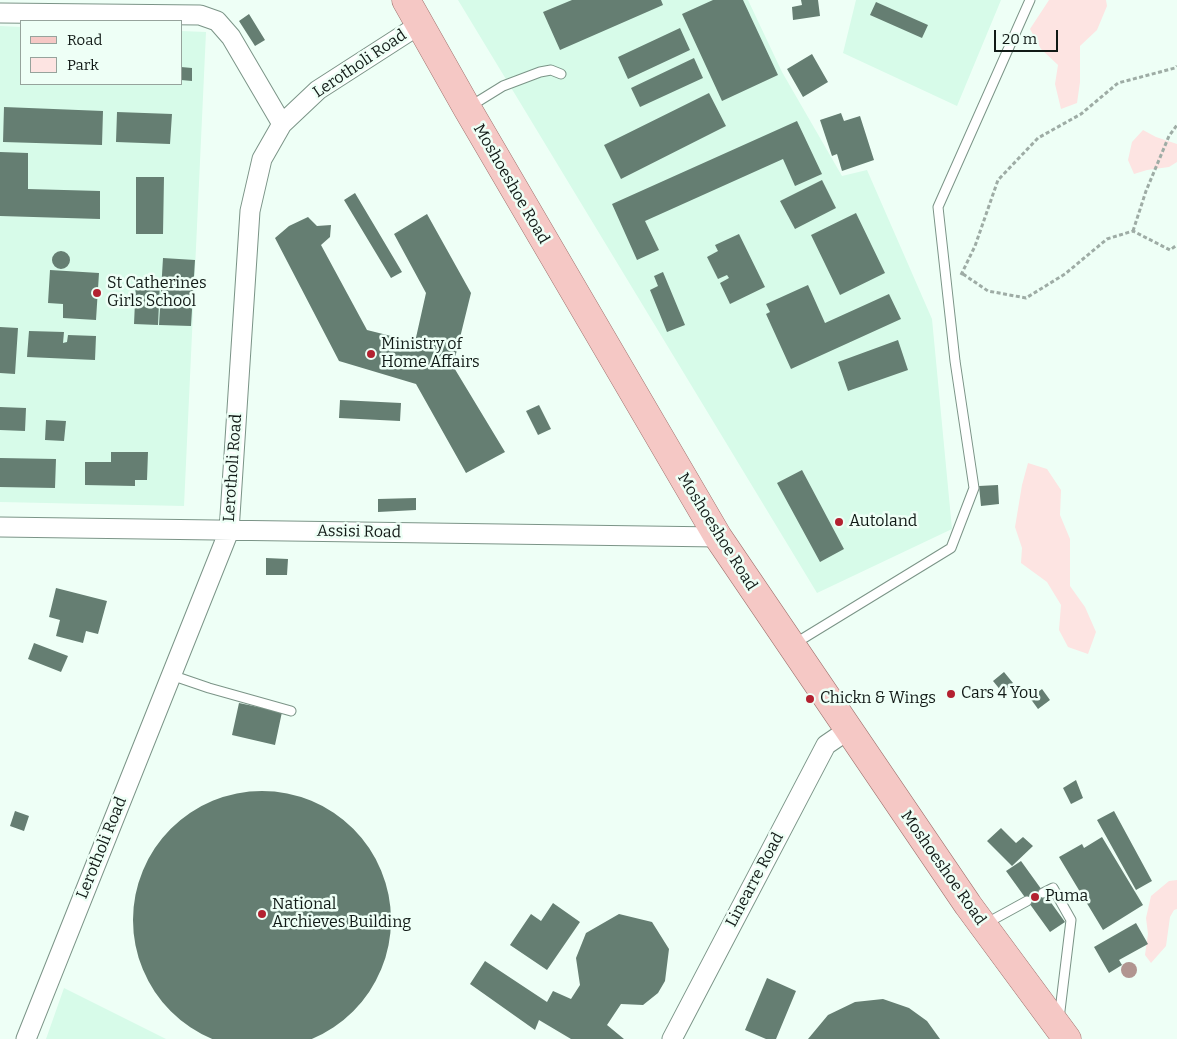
<!DOCTYPE html>
<style>
body{margin:0}
#map{position:relative;width:1177px;height:1039px;overflow:hidden;background:#eefff6;font-family:Bitter,serif}
canvas{display:block}
.legend{position:absolute;left:20px;top:20px;width:162px;height:65px;box-sizing:border-box;background:#eefff6;border:1px solid #96a39c;margin:0;padding:6px 9px;list-style:none;font-size:15px;color:#111a16}
.legend li{display:flex;align-items:center;gap:10px;height:25px}
.legend b{width:25px;border:1px solid #96a39c}
.scale{position:absolute;left:994px;top:30px;width:64px;height:22px;box-sizing:border-box;border:2px solid #111a16;border-top:0;padding-left:6px;font-size:15px;line-height:18px;white-space:nowrap;color:#111a16;-webkit-text-stroke:4px #eefff6;paint-order:stroke}
</style>
<div id="map">
<canvas width="1177" height="1039"></canvas>
<ul class="legend">
<li><b style="height:6px;background:#f5c8c5"></b>Road</li>
<li><b style="height:14px;background:#fde4e2"></b>Park</li>
</ul>
<div class="scale">20 m</div>
</div>
<script>
const context = document.querySelector('canvas').getContext('2d');
context.lineJoin = 'round';
function fill(path, color) { context.fillStyle = color; context.fill(path, 'evenodd'); }
const poly = rows => new Path2D(rows.map(r => 'M' + r).join(''));
function trace(path, color, width, dash) { context.strokeStyle = color; context.lineWidth = width; context.lineCap = dash ? 'butt' : 'round'; context.setLineDash(dash || []); context.stroke(path); }
function drawText(font, color, halo, rows, align = 'center') {
  context.font = font + ' Bitter,serif'; context.lineWidth = 5; context.setLineDash([]); context.textBaseline = 'middle'; context.strokeStyle = halo; context.fillStyle = color; for (const [text, x, y, turn = 0] of rows) {
    context.save(); context.translate(x, y); context.rotate((+turn || 0) * Math.PI / 180); context.textAlign = isNaN(turn) ? turn : align; if (halo) context.strokeText(text, 0, 0); context.fillText(text, 0, 0); context.restore();
  }
}
fill(poly([
 [458,0,748,0,782,72,842,176,867,170,932,319,952,529,817,593],
 [856,0,1001,0,957,106,843,53],
 [0,26,21,27,21,84,181,84,181,31,206,32,184,506,0,502],
 [64,988,166,1039,46,1039]
]), '#d7fbe9');
fill(poly([
 [1049,0,1106,0,1107,6,1097,30,1080,46,1080,82,1077,103,1061,109,1055,84,1058,65,1041,49,1030,29],
 [1143,130,1156,137,1177,144,1177,162,1169,167,1147,170,1134,174,1128,160,1132,142],
 [1028,463,1047,469,1061,490,1060,515,1070,539,1070,586,1085,607,1096,632,1088,654,1068,647,1059,630,1061,605,1047,582,1021,563,1022,548,1015,527,1022,485],
 [1177,880,1177,909,1174,910,1170,917,1166,946,1151,963,1145,955,1148,934,1146,918,1151,896,1169,881]
]), '#fde4e2');
fill(poly([
 [572,0,661,0,663,5,560,50,543,12],
 [713,0,743,0,778,75,722,101,682,14],
 [801,0,818,0,820,16,793,20,792,7,802,5],
 [876,2,928,25,922,38,870,15],
 [249,14,265,40,255,46,239,21],
 [680,28,690,50,628,79,618,57],
 [812,54,828,82,803,97,787,69],
 [694,58,703,78,640,107,631,88],
 [181,67,192,68,192,81,181,80],
 [709,93,726,126,621,179,604,145],
 [4,107,103,111,102,145,3,142],
 [117,112,172,114,170,144,116,142],
 [841,113,844,121,860,116,874,160,842,171,837,154,832,156,820,120],
 [797,121,822,174,795,186,783,159,645,221,659,250,637,260,612,204],
 [0,152,28,153,28,189,100,191,100,219,0,216],
 [136,177,164,177,163,234,136,234],
 [822,180,836,208,795,229,780,201],
 [355,193,402,272,391,278,344,200],
 [856,213,885,273,840,295,811,235],
 [427,214,471,293,453,366,505,452,466,473,416,384,339,361,275,238,289,226,308,217,317,226,331,225,330,237,321,245,367,330,415,342,426,293,394,234],
 [739,234,765,287,730,304,720,283,729,278,727,275,718,279,707,257,718,251,715,245],
 '52 260a9 9 0 1 1 18 0a9 9 0 1 1-18 0Z',
 [163,258,195,260,191,326,159,325],
 [50,270,99,273,96,320,63,318,63,304,48,303],
 [663,272,685,325,667,332,650,290,658,286,654,276],
 [136,280,160,282,158,325,134,324],
 [808,285,825,323,889,294,901,319,791,369,766,314,770,312,766,304],
 [0,327,18,328,15,374,0,373],
 [29,331,64,332,63,343,67,342,68,335,96,336,95,360,27,357],
 [898,340,908,370,848,391,838,362],
 [340,400,401,403,400,421,339,418],
 [539,405,551,429,538,435,526,411],
 [0,407,26,408,25,431,0,430],
 [46,420,66,421,64,441,45,440],
 [111,452,148,452,147,480,135,480,135,486,85,485,85,462,111,462],
 [0,458,56,459,55,488,0,487],
 [802,470,844,549,820,562,777,483],
 [998,485,999,504,981,506,979,486],
 [416,498,416,510,378,512,378,499],
 [266,558,288,559,287,575,266,575],
 [56,588,107,601,98,634,86,631,83,643,56,636,60,620,49,617],
 [34,643,68,656,61,672,28,659],
 [1004,672,1013,683,1002,692,993,681],
 [1042,689,1050,700,1038,709,1030,698],
 [239,703,282,712,275,745,232,735],
 [1076,780,1083,798,1071,804,1063,788],
 '133 920a129 129 0 1 1 258 0a129 129 0 1 1-258 0Z',
 [15,811,29,816,24,831,10,826],
 [1114,811,1152,881,1136,890,1097,820],
 [1001,828,1016,843,1023,837,1033,846,1012,866,987,841],
 [1102,837,1143,905,1103,930,1059,857,1082,844,1084,848],
 [1021,861,1065,922,1050,932,1006,871],
 [553,903,580,922,547,970,510,945,531,914,541,921],
 [619,914,652,922,669,949,665,981,658,993,643,1005,621,1004,607,1025,624,1039,571,1039,539,1020,535,1030,470,984,485,961,547,1002,553,991,571,999,580,985,576,958,586,933],
 [1136,923,1148,944,1119,960,1122,965,1109,973,1094,947],
 [767,978,796,991,776,1039,766,1039,745,1030],
 [883,999,909,1008,927,1021,940,1039,808,1039,828,1015,855,1002]
]), '#657e72');
const lane = poly([
 [469,107,503,86,540,72,551,70,561,74],
 [794,644,951,548,974,488,955,361,938,207,1030,0],
 [171,675,209,688,291,711],
 [1043,893,1053,888,1071,920,1059,1019],
 [985,924,1027,901]
]);
const street = poly([
 [0,13,200,15,217,21,231,37,282,124],
 [0,527,718,537],
 [26,1039,229,531,250,211,262,159,282,124,318,90,419,25],
 [672,1039,826,745,848,730]
]);
const primary = poly([
 [406,0,467,108,718,537,968,905,1067,1039]
]);
trace(lane, '#7b9487', 11);
trace(street, '#7b9487', 21);
trace(primary, '#a1736f', 29);
trace(poly([
 [1133,231,1146,191,1169,136,1177,125],
 [963,274,988,291,1026,298,1065,274,1107,239,1133,231,1170,250,1177,245],
 [961,275,975,246,998,180,1038,138,1081,114,1118,83,1175,68,1177,66]
]), '#9eaca5', 3, [4, 2.5]);
trace(lane, '#fff', 9);
trace(street, '#fff', 19);
trace(primary, '#f5c8c5', 28);
context.fillStyle = '#b19590';
for (const [x, y] of [
 [1129,970]
]) { context.beginPath(); context.arc(x, y, 8, 0, 2 * Math.PI); context.fill(); }
for (const [x, y, r, color] of [
 [97,293,5,"#b32130"],
 [371,354,5,"#b32130"],
 [839,522,5,"#b32130"],
 [951,694,5,"#b32130"],
 [810,699,5,"#b32130"],
 [1035,897,5,"#b32130"],
 [262,914,5,"#b32130"]
]) { const dot = new Path2D(); dot.arc(x, y, r, 0, 2 * Math.PI); context.fillStyle = color; context.fill(dot); trace(dot, '#eefff6', 2); }
drawText('16px', '#111a16', '#eefff6', [
 ["Lerotholi Road",360,64,-34],
 ["Moshoeshoe Road",511,184,60],
 ["Lerotholi Road",233,468,-86],
 ["Assisi Road",359,532,1],
 ["Moshoeshoe Road",717,532,58],
 ["Lerotholi Road",102,848,-68],
 ["Moshoeshoe Road",943,868,55],
 ["Linearre Road",755,880,-62]
]);
drawText('16px', '#111a16', '#eefff6', [
 ["St Catherines",107,284],
 ["Girls School",107,302],
 ["Ministry of",381,345],
 ["Home Affairs",381,363],
 ["Autoland",849,522],
 ["Cars 4 You",961,694],
 ["Chickn & Wings",820,699],
 ["Puma",1045,897],
 ["National",272,905],
 ["Archieves Building",272,923]
], 'left');
</script>
